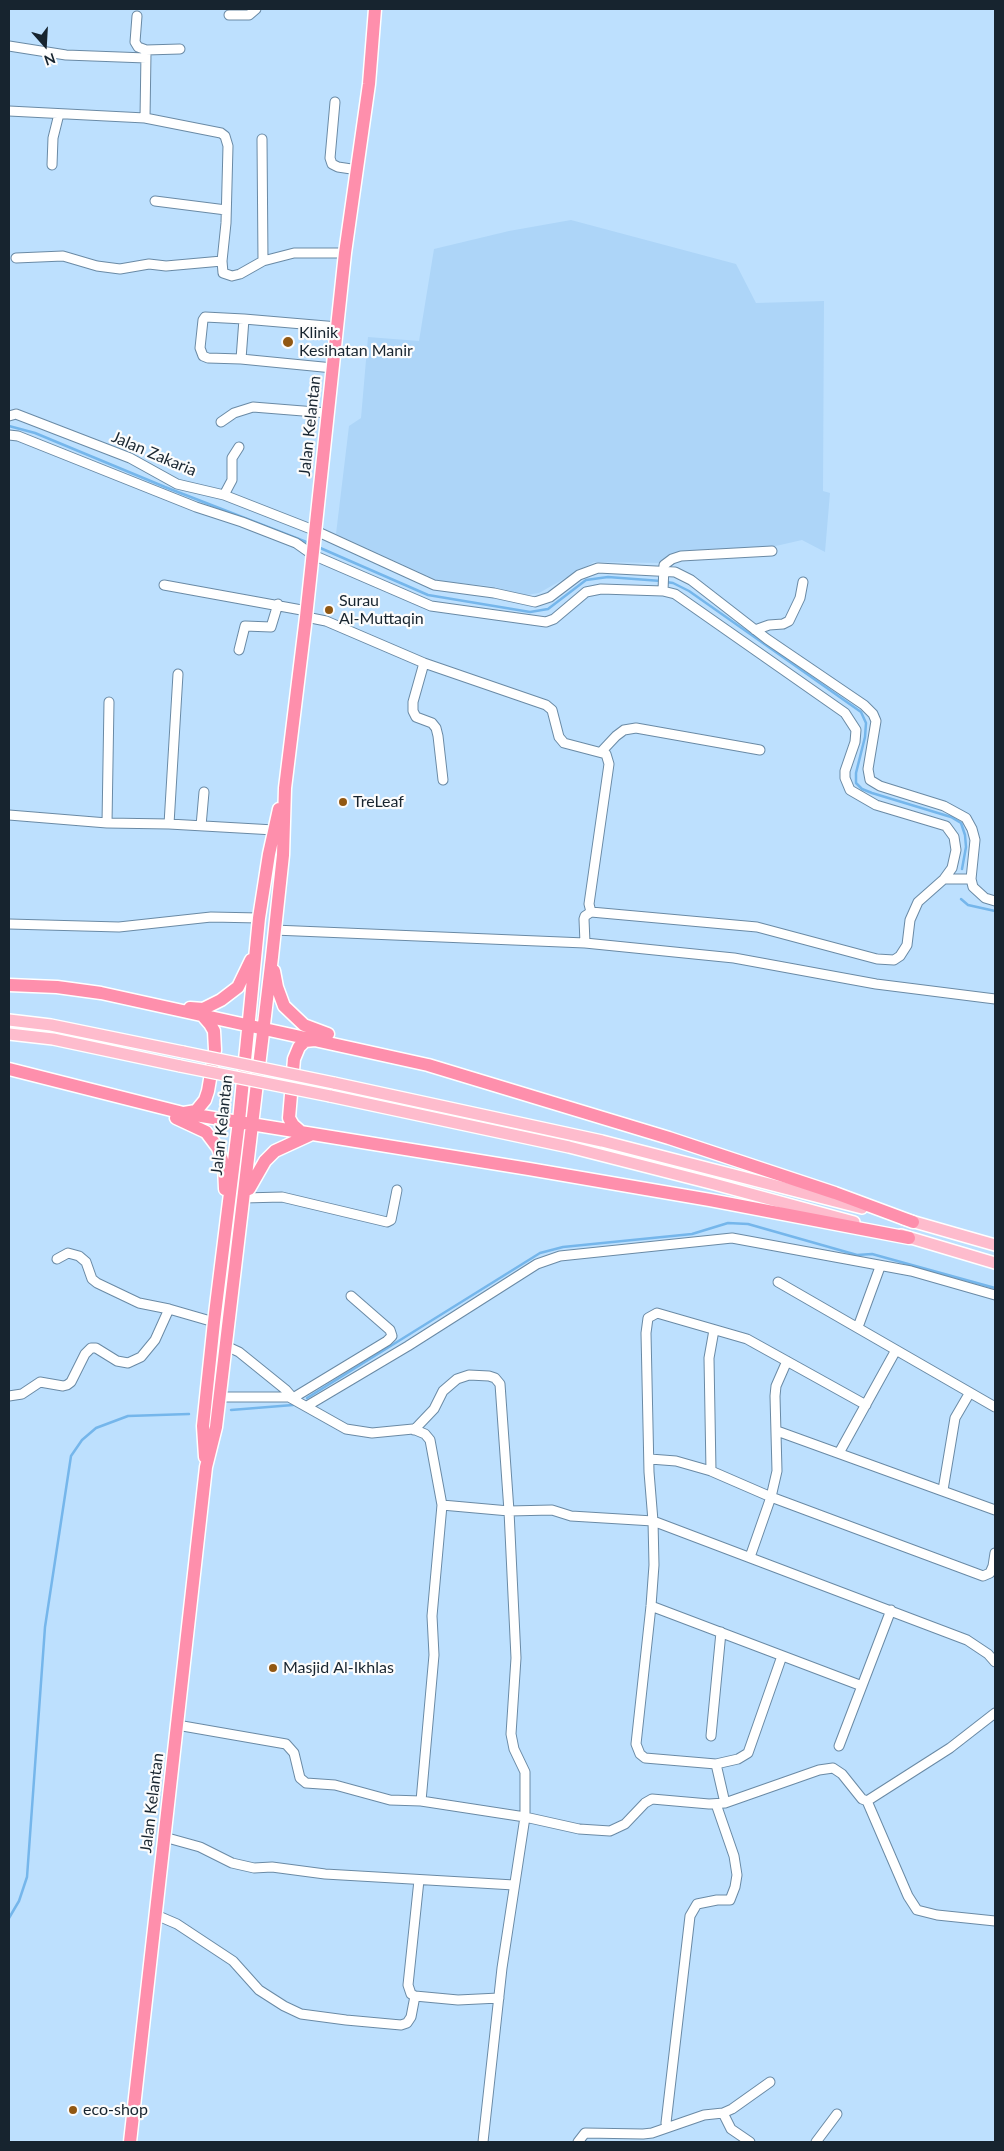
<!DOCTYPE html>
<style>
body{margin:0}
#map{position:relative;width:1004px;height:2151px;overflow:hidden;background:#bde0fe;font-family:Lato,sans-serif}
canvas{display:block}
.frame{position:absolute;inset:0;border:10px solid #17242f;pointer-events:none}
.north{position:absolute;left:20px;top:20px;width:50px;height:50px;-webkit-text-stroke:4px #fcfcfc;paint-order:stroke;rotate:161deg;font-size:14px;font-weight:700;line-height:20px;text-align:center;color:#17242f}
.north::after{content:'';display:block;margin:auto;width:18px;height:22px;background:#17242f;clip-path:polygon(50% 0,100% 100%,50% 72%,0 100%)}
</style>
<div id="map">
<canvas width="1004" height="2151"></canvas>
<div class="frame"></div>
<div class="north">N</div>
</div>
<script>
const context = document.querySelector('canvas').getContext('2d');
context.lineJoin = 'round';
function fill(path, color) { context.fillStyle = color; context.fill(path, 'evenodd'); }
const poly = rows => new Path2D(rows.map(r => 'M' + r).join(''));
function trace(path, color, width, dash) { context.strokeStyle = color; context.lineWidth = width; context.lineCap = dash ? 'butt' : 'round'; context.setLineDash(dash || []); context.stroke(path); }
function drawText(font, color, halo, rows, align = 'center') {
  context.font = font + ' Lato,sans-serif'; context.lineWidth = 4.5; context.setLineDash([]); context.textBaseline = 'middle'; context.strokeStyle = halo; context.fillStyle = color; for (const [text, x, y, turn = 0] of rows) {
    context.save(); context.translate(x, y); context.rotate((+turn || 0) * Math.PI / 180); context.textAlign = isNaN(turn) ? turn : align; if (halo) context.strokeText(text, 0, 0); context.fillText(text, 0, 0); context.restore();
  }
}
fill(poly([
 [571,220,736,264,756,303,824,301,823,491,830,493,825,552,802,540,767,548,726,552,677,553,662,563,594,562,539,593,526,595,489,586,439,581,336,534,349,426,361,418,368,337,419,341,434,249,509,231]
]), '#add5f8');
trace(poly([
 [9,426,35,433,165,487,309,543],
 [318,547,428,595,530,612,548,609,586,580,608,577,661,581],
 [666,582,673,583,689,591,861,712,866,723,865,737,856,773,856,783,862,789,872,793,951,817,961,823,965,835,966,847,962,869],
 [961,899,968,905,995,911],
 [307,1398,540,1253,563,1247,692,1234,728,1223,748,1224,857,1255,872,1254,995,1288],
 [231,1410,293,1405],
 [9,1918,19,1901,27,1877,45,1627,71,1456,82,1440,96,1428,128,1416,189,1414]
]), '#75b6eb', 2.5);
const minor = poly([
 [229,15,249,15,256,9],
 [137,16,135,42,138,47,146,50,180,49],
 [9,46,66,55,146,58],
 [335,102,330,158,332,164,338,167,358,170],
 [9,111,145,118,221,133,225,136,228,146,226,223,222,261,166,266,149,264,120,269,97,266,63,256,16,258],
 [145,118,146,53],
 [262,139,263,261,294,253,345,253],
 [52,165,53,138,59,114],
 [155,201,226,210],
 [222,261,223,273,232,276,240,274,263,261],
 [241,359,208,358,203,356,200,348,203,320,205,317,244,319],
 [333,368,241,359,244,319,338,327],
 [9,416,16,414,130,458,177,484,224,495,316,531,434,585,494,593,535,602,550,597,579,575,598,568,675,572,691,580,767,639,864,705,873,714,876,721,868,769,870,780,880,786,944,806,966,818,972,829,975,840,971,879,973,887,985,898,995,901],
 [221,422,234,413,253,407,328,413],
 [9,435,18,436,196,507,242,522,296,543,313,555,431,606,546,622,554,619,586,592,601,589,663,591,675,594,845,713,856,730,855,742,845,771,845,778,850,790,876,805,946,826,954,837,956,850,952,868,944,879,918,902,910,920,907,945,900,956,894,960,877,959,757,927,591,912,585,916,584,919,585,943],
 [224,495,232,480,232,458,239,447],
 [164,585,307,611],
 [663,591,664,565,672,559,681,556,772,551],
 [306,617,326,621,424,663,546,705,552,710,559,737,564,743,606,754,609,764,589,904,591,912],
 [755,630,769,625,783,624,789,621,800,598,803,582],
 [239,650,245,626,271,627,278,604],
 [424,663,413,702,413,711,416,717,432,723,436,728,438,736,443,780],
 [601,752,616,736,624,730,636,728,760,750],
 [9,815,107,823,169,824,274,830],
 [107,823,109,702],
 [169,824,178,674],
 [201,826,204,792],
 [944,879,971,879],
 [9,924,119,927,211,917,259,918],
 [274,930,585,943,734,958,876,984,995,999],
 [244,1198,282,1197,387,1222,391,1220,397,1190],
 [57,1259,68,1253,79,1256,86,1262,92,1279,97,1283,139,1303,169,1309],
 [778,1282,995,1407],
 [858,1327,880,1267],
 [226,1346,239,1352,286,1390,293,1398,387,1341,392,1336,390,1330,351,1296],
 [9,1396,22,1394,40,1382,63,1386,67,1385,71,1382,85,1354,91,1348,96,1348,117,1361,128,1363,141,1357,155,1340,169,1309,214,1322],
 [220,1397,289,1397,346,1429,372,1433,413,1429,425,1434,430,1440,442,1505,432,1616,434,1655,421,1801],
 [307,1406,408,1346,537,1264,560,1256,732,1238,911,1271,995,1295],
 [414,1430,434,1409,443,1391,457,1379,469,1375,489,1376,495,1378,500,1384,509,1511,516,1658,511,1734,514,1749,525,1772,525,1817,502,1968,483,2142],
 [777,1431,995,1510],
 [839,1453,896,1350],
 [650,1459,676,1461,711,1471,771,1497,983,1576,990,1573,993,1566,995,1553],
 [711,1471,709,1358,714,1330],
 [943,1490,955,1418,969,1394],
 [442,1505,509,1511,552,1510,571,1516,653,1521,967,1640,988,1654,995,1662],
 [750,1557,771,1497,777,1471,775,1396,776,1386,787,1361],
 [651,1606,862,1686],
 [782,1656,748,1753,738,1759,716,1764,645,1758,640,1754,636,1744,651,1606,654,1565,653,1521,649,1472,646,1333,648,1318,657,1313,747,1339,866,1405],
 [177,1725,286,1744,294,1753,300,1778,306,1783,335,1785,390,1800,421,1801,525,1817,579,1829,610,1831,625,1824,645,1803,652,1799,709,1804,725,1803,819,1770,833,1768,842,1774,862,1799,867,1801,908,1896,917,1910,937,1915,995,1921],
 [711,1736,721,1632],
 [839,1746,891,1610],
 [716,1764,725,1803],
 [867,1801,950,1748,995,1713],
 [164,1837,200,1847,232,1863,254,1868,272,1867,325,1874,514,1885],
 [419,1880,408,1985,411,1994,415,1996,458,2000,499,1998],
 [156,1915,177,1924,233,1961,259,1990,284,2006,301,2014,346,2020,401,2025,407,2023,411,2017,415,1996],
 [723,2113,731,2129,750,2142],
 [667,2127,666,2123,690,1916,697,1904,717,1900,730,1900,735,1887,737,1875,734,1856,716,1804],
 [578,2142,585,2133,643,2134,652,2133,704,2115,723,2113,732,2109,770,2082],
 [816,2142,837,2114]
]);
const major = poly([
 [9,1020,51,1025,183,1052],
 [9,1034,53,1039,180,1066],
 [334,1083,602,1141,862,1208],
 [330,1096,569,1147,714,1184,854,1222],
 [904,1219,995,1245],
 [901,1235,995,1263]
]);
const highway = poly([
 [274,971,277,987,284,1006,304,1025,328,1034],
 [9,985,57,987,101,993,428,1065,669,1138,835,1193,913,1222],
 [190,1008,203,1009,221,1000,238,987,251,960],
 [9,1069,183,1113,529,1169,710,1200,909,1238],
 [184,1113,196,1111,205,1100,208,1091,215,1050,214,1031,210,1024,203,1016],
 [176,1118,206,1132,218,1148,224,1166,225,1189],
 [301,1132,293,1125,289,1118,294,1059,299,1047,305,1041,315,1040],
 [249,1189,265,1161,275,1151,312,1134],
 [205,1457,203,1426,214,1322,239,1121,259,918,269,854,279,809],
 [130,2142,206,1467,216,1427,272,957,283,855,285,788,306,617,345,253,369,84,375,9]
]);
trace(minor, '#6a8aa5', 11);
trace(major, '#fff', 14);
trace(highway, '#fff', 15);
trace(minor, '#fff', 9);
trace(major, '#febccd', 11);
trace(highway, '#fe8fac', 12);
const majorBridge = poly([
 [183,1052,334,1083],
 [180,1066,330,1096]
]);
trace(majorBridge, '#fff', 14, []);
trace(majorBridge, '#febccd', 11);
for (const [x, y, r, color] of [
 [288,342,6,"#915813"],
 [329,610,5,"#915813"],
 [343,802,5,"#915813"],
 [273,1668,5,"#915813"],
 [73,2110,5,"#915813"]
]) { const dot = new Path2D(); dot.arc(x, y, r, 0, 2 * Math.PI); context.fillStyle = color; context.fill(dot); trace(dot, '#fcfcfc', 2); }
drawText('16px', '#17242f', '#fcfcfc', [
 ["Klinik",299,333],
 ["Kesihatan Manir",299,351],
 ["Surau",339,601],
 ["Al-Muttaqin",339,619],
 ["TreLeaf",353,802],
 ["Masjid Al-Ikhlas",283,1668],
 ["eco-shop",83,2110]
], 'left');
drawText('16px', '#17242f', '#fcfcfc', [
 ["Jalan Kelantan",310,426,-84],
 ["Jalan Zakaria",154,454,23],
 ["Jalan Kelantan",222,1125,-84],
 ["Jalan Kelantan",152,1803,-83]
]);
</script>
